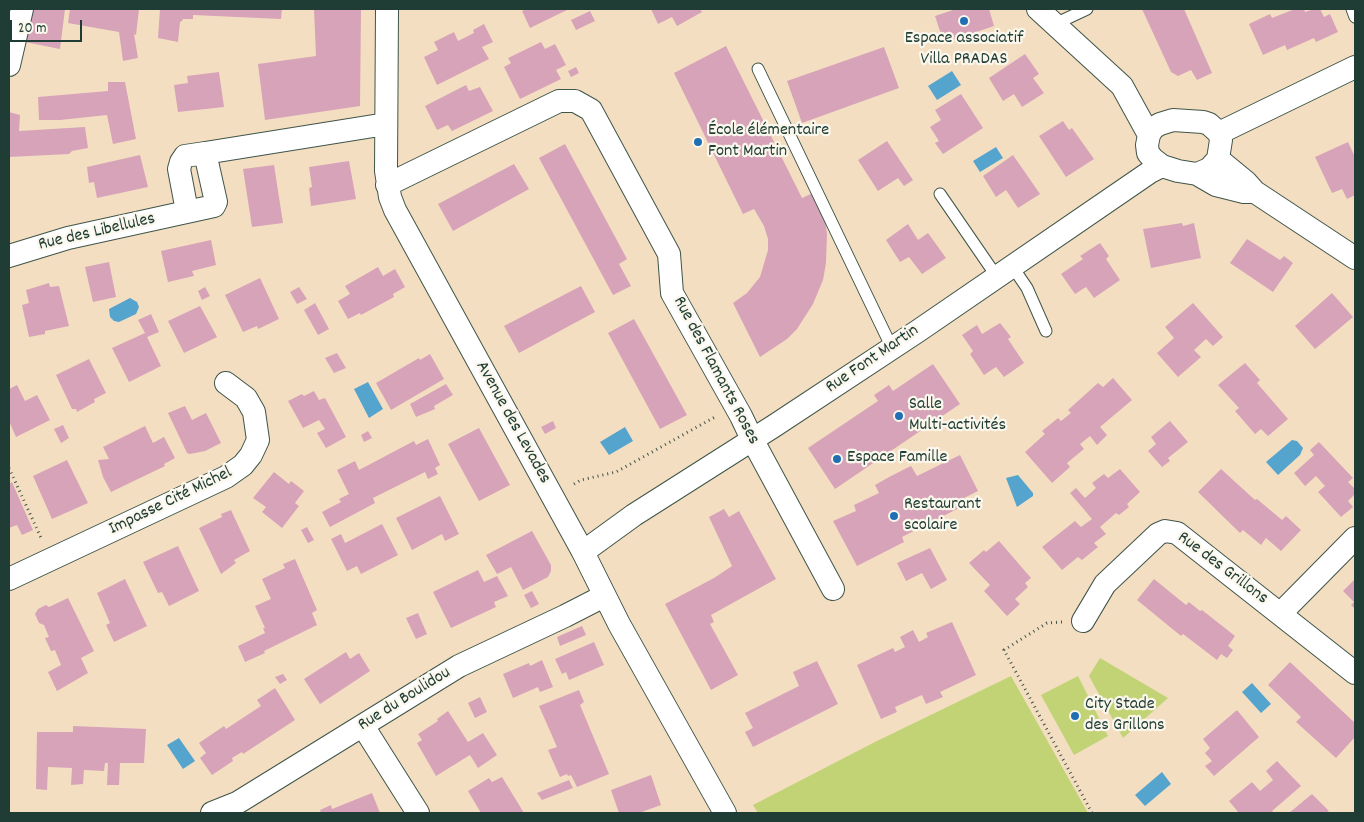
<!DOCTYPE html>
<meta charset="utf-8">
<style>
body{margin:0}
#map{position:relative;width:1364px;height:822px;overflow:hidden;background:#f4dec1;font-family:Dekko,sans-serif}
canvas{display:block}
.frame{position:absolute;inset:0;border:10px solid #1f3d34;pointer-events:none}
.scale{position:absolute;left:10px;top:20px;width:72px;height:22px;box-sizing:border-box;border:2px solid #1f3d34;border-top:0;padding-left:6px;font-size:15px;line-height:18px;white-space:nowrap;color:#1f3d34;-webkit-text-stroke:4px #fbf7ec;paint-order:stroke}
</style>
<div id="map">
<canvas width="1364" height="822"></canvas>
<div class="frame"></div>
<div class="scale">20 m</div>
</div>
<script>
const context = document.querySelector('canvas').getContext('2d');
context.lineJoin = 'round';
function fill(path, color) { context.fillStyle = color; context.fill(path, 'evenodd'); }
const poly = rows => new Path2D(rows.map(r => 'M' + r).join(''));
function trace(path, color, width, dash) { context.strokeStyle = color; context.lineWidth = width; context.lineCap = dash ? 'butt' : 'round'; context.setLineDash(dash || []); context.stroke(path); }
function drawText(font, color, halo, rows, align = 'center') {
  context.font = font + ' Dekko,sans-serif'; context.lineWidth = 4.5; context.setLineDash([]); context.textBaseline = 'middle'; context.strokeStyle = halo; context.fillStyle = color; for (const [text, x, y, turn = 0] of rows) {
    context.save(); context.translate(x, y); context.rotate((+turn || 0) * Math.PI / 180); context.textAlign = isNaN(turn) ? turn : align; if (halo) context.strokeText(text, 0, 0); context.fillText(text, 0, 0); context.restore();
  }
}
fill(poly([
 [1100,658,1168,698,1123,738,1089,676],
 [1011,676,1088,813,758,813,753,805,875,742],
 [1078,676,1108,736,1074,755,1041,695]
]), '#c2d375');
fill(poly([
 [952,71,961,85,937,100,928,86],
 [996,147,1003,158,980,172,973,161],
 [130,298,137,302,139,307,136,314,119,322,114,321,110,317,109,309],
 [368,382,383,409,369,418,354,389],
 [625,427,633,441,609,455,600,442],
 [1292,440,1297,441,1303,448,1300,455,1278,475,1266,462],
 [1018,475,1033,493,1033,496,1017,507,1006,478],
 [1252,683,1271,704,1261,713,1242,692],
 [179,738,195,761,183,769,167,745],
 [1162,772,1171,784,1145,806,1135,795]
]), '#54a4ce');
fill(poly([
 [31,9,65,9,60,49,25,42],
 [70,9,139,9,136,35,134,34,138,58,123,61,119,32,68,23],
 [160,9,282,9,281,19,193,15,193,19,183,19,182,21,180,22,178,42,158,38],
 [314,9,361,9,360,106,265,120,258,64,316,56],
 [527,9,569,9,530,28,522,11],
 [651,9,700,9,702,12,677,26,672,17,658,24],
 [956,9,989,9,994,26,944,43,935,16],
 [1142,9,1184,9,1212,73,1197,80,1191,70,1178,76,1171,72],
 [1295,9,1304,9,1305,12,1314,9,1320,9,1324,17,1330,14,1338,32,1316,42,1314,38,1287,50,1285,45,1263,55,1249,24,1270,14,1272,18],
 [590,11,595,21,576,30,571,20],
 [484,24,493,42,482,47,489,59,437,85,424,57,438,50,434,42,454,32,458,41,474,33,473,30],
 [541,42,545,49,555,44,566,65,556,70,561,79,520,99,504,67,511,63,508,58],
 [726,46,802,198,815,192,825,219,827,234,826,263,823,280,813,304,797,329,787,339,760,357,733,303,747,293,760,277,768,250,768,239,764,226,754,209,743,214,674,73],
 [884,47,899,88,802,123,787,81],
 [1025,54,1039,74,1033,78,1044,93,1022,107,1014,94,1003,101,989,78],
 [576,67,579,73,571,77,568,71],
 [219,72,224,107,178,112,174,85,188,83,187,76],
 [108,82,125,82,136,139,113,144,107,115,60,120,39,120,38,97,108,91],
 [466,85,469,91,480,87,493,111,452,131,448,125,437,130,425,106],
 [961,94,983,128,943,154,935,143,939,141,930,127,941,120,935,110],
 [9,112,20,115,19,131,85,127,88,148,72,151,69,154,9,157],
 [1063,121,1069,130,1072,128,1094,159,1066,177,1039,136],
 [887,141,913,180,904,186,898,178,878,191,858,160],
 [1348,142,1355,157,1355,195,1347,199,1342,189,1332,193,1315,157],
 [565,144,627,259,619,264,631,286,613,295,539,158],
 [140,155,148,187,97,198,94,182,89,183,87,167],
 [1013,155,1040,194,1018,208,1006,190,996,197,983,176],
 [349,161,356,199,311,206,309,188,312,187,309,167],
 [514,164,529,189,453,231,438,204],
 [274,165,283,223,252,227,243,169],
 [1182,223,1183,226,1194,223,1201,258,1151,268,1143,229],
 [908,224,918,240,928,233,946,258,922,274,909,257,900,262,886,240],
 [1247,239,1280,260,1284,256,1293,263,1273,292,1230,263],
 [211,240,216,265,192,271,194,276,168,282,161,251],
 [1100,243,1109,256,1106,259,1120,280,1094,298,1086,287,1075,294,1061,274,1083,259,1080,256],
 [109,262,116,297,93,302,85,267],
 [378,267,383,276,395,269,405,287,393,294,394,297,361,315,360,313,348,319,338,301,350,294,345,286],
 [260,278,279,319,258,329,257,326,243,332,225,295],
 [49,283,50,287,59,286,69,326,45,331,45,334,29,337,22,305,29,303,26,290],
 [581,286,595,312,519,353,504,326],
 [205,287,210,296,202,300,198,291],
 [299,287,307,299,297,304,290,292],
 [1332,293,1353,317,1315,349,1295,326],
 [315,303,329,329,318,335,304,310],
 [1193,303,1223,337,1213,346,1206,339,1194,350,1201,357,1178,377,1157,353,1174,338,1165,327],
 [200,306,217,337,184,353,168,321],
 [151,314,159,332,147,337,161,366,129,382,112,348,145,333,138,320],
 [634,319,687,415,660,429,608,333],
 [1000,323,1011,337,1008,339,1024,363,1004,377,996,367,984,375,970,354,973,351,962,335,977,325,982,334],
 [337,353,346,368,334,373,325,358],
 [430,354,444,379,391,410,376,383,419,358,420,360],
 [89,359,106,393,94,399,95,402,77,412,76,409,72,409,56,375],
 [1245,363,1260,380,1257,383,1288,419,1268,436,1261,429,1255,434,1235,411,1239,408,1218,385],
 [933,364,960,404,835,489,808,448,878,401,874,395,889,385,893,391],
 [1113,378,1132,400,1100,427,1107,435,1097,445,1090,436,1080,444,1084,449,1067,463,1070,467,1052,483,1025,452,1045,434,1042,431,1058,418,1061,421,1071,413,1068,410,1098,383,1103,387],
 [446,384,453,395,434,406,435,409,416,417,410,404],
 [17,385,25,401,37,395,50,420,16,437,9,421,9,389],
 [314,391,319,400,325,398,346,437,326,448,317,433,325,429,319,420,303,428,288,401,302,394,304,396],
 [185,406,192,420,206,413,221,443,205,451,190,454,187,453,168,413],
 [553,421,556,428,545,434,541,427],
 [1170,421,1188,442,1168,458,1170,461,1162,467,1148,451,1156,444,1151,437],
 [63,425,69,438,61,443,54,429],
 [145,426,153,443,164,437,175,458,164,464,165,466,111,492,103,477,98,460,109,459,103,447],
 [479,428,510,485,479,501,448,444],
 [368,431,372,438,364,442,361,435],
 [428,439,440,465,435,468,438,474,428,479,425,472,373,498,375,503,330,527,322,512,341,502,339,499,349,494,337,470,355,461,359,470,414,441,416,445],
 [1319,442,1353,478,1348,482,1355,489,1355,494,1348,501,1353,507,1341,517,1318,492,1325,486,1316,476,1305,486,1294,473,1314,455,1310,450],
 [960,455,978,491,956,502,959,508,902,537,904,542,857,566,833,521,856,511,854,505,879,493,875,485,891,476,911,466,917,476],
 [67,460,88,503,52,519,33,476],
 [1120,469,1140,492,1127,504,1129,507,1119,515,1116,513,1100,527,1106,534,1094,543,1098,547,1082,560,1078,557,1062,570,1042,547,1075,521,1081,527,1092,519,1070,493,1076,488,1085,498,1096,488,1092,483,1104,474,1108,478],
 [1221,469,1255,500,1257,499,1282,520,1286,516,1301,530,1281,551,1266,538,1261,545,1243,530,1240,533,1198,492],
 [274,472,289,484,291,481,304,491,295,503,299,506,282,528,262,512,266,507,253,498],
 [12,482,33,530,22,535,17,525,9,528,9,484],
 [440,496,459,534,445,541,442,534,412,550,396,518],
 [724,509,729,517,739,511,776,579,711,615,714,622,710,624,738,675,711,690,665,604,714,578,732,566,709,517],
 [231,510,250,551,234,560,236,563,221,574,199,528,222,517,221,514],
 [382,524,398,555,361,574,357,566,347,571,331,539,341,534,345,543],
 [307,527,314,540,308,543,301,530],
 [532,531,551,565,551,571,548,577,523,590,511,567,497,574,486,555],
 [999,541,1031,578,1025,583,1028,587,1015,599,1020,604,1007,616,984,591,990,585,969,563,984,550,986,552],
 [178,546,199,591,169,606,162,592,158,593,143,562],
 [930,548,947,580,931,589,922,573,906,581,897,563],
 [295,559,317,610,312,613,317,625,264,651,265,653,245,662,238,646,265,633,263,628,265,628,255,606,271,599,262,579,285,568,283,564],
 [478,570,484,582,497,576,508,596,494,602,496,607,451,628,433,592],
 [125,579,147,626,114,642,106,625,110,623,97,593],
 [1154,579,1186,605,1189,602,1200,611,1202,610,1235,636,1228,646,1233,650,1227,658,1221,654,1217,660,1183,634,1181,636,1137,600],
 [1355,579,1355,609,1351,605,1354,602,1343,591],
 [532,591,539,604,531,608,524,595],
 [68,598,94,651,81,658,88,673,57,691,48,672,61,665,55,650,51,651,45,638,49,637,44,625,39,623,35,614,38,609,46,605,49,607],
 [418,613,427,634,416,639,406,618],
 [952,622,976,675,940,692,943,697,926,704,922,695,895,707,897,712,881,719,857,665,893,648,895,652,905,647,900,637,913,630,919,642,928,637,926,633],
 [582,626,586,635,560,646,557,637],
 [594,642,604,665,569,680,566,672,562,674,555,659],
 [346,652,350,659,359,653,370,671,320,704,304,679],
 [542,660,553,687,540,692,538,687,513,698,503,674,529,663,530,666],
 [817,661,838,704,753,747,745,732,753,728,745,713,799,686,793,672],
 [1290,662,1355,723,1355,737,1336,758,1296,722,1301,717,1268,685],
 [283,674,287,680,280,684,275,677],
 [275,688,295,720,243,754,242,752,232,758,233,761,212,775,200,758,206,753,199,743,224,726,226,729,261,706,257,700],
 [579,690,584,702,580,705,609,774,577,787,571,775,568,776,567,774,560,777,548,750,557,747,539,706],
 [480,697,487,712,475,718,468,703],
 [1237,710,1259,737,1214,776,1205,766,1212,761,1205,753,1210,748,1203,739],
 [448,711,468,742,483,733,497,755,478,768,470,755,436,776,417,743,422,740,418,734,438,721,437,719],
 [73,726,146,729,144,763,120,763,119,785,107,785,108,763,105,763,104,771,84,770,83,784,71,785,72,768,48,767,47,790,36,789,37,732,73,732],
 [1277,761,1301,786,1272,811,1274,813,1239,813,1229,801,1252,782,1260,791,1273,780,1266,771],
 [651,775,661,805,639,813,619,813,611,790],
 [502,777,524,813,481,813,468,791,489,778,492,782],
 [569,780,573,788,542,800,537,793],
 [372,793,380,813,321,813,320,810,331,805,332,809],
 [1312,794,1329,811,1326,813,1289,813]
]), '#d7a3b9');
const service = poly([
 [1352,9,1355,17],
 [1055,24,1087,9],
 [758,69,892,348],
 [940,194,997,277],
 [1012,266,1027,288,1046,331]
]);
const minor = poly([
 [387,9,386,171,390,197,395,210,583,552,619,624,725,813],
 [1038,9,1122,86,1149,135],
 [9,65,22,9],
 [1173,120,1203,122,1209,124,1219,133,1221,140,1218,159,1209,169,1197,174,1178,171,1162,166,1153,159,1148,153,1147,145,1149,135,1153,128,1160,124,1173,120],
 [1219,133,1355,67],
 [1218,159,1246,182,1255,192,1355,258],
 [1197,174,1216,185,1244,192,1255,192],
 [387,185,559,101,575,101,591,110,669,254,672,293,741,416,752,439,833,589],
 [187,211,179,169,181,162,185,156,205,153],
 [9,256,68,238,214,206,216,202,205,153,386,124],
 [583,552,634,515,774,426,918,331,1150,172,1162,166],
 [9,579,226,477,243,465,251,455,258,440,254,412,246,398,226,383],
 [1281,613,1355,538],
 [1083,621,1105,584,1158,534,1165,531,1177,533,1355,673],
 [363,726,418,813],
 [212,813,237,803,459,666,565,616,604,596]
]);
trace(service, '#3f5549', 13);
trace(minor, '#3f5549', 24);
trace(poly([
 [9,468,42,540],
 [574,484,581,480,616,472,715,417],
 [1062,622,1047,623,1004,650,1092,813]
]), '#3f5549', 3, [1, 4]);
trace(service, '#fff', 11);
trace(minor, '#fff', 22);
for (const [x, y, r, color] of [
 [964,21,5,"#1f6fb2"],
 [698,142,5,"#1f6fb2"],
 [899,416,5,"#1f6fb2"],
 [837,459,5,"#1f6fb2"],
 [894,516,5,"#1f6fb2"],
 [1075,716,5,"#1f6fb2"]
]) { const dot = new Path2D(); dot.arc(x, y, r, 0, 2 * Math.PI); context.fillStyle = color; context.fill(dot); trace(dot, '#fbf7ec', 2); }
drawText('18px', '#1f3d34', '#fbf7ec', [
 ["Espace associatif",964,40,"center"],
 ["Villa PRADAS",964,61,"center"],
 ["École élémentaire",708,132],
 ["Font Martin",708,153],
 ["Salle",909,406],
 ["Multi-activités",909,427],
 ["Espace Famille",847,459],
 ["Restaurant",904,506],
 ["scolaire",904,527],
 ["City Stade",1085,706],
 ["des Grillons",1085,727]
], 'left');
drawText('18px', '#1f3d34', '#fbf7ec', [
 ["Rue des Libellules",97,233,-13],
 ["Rue Font Martin",873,360,-34],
 ["Rue des Flamants Roses",715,371,62],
 ["Avenue des Levades",512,423,61],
 ["Impasse Cité Michel",171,502,-26],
 ["Rue des Grillons",1222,569,37],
 ["Rue du Boulidou",405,700,-32]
]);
</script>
